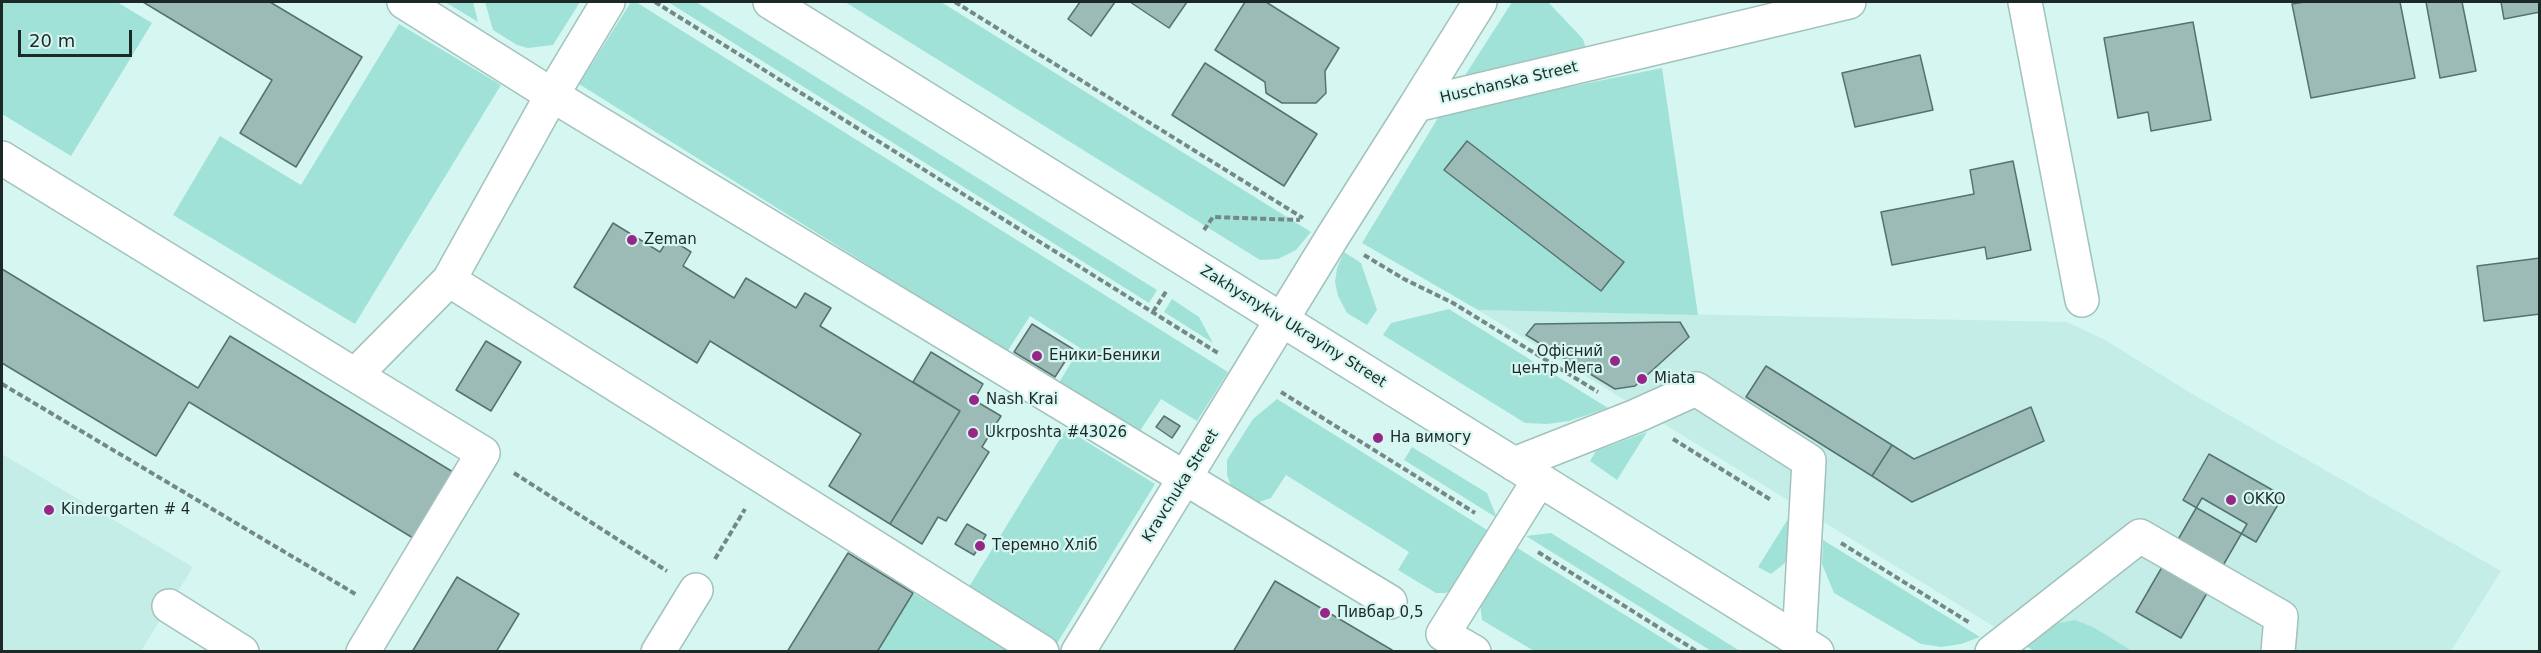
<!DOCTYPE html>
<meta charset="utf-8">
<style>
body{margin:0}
#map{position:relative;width:2541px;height:653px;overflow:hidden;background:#d6f7f1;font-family:"DejaVu Sans",sans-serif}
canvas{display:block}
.frame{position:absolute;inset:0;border:3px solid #1d2927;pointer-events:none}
.scale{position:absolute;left:18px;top:30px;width:114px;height:27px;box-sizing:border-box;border:3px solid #1d2927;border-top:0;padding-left:8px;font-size:18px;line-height:21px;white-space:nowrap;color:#1d2927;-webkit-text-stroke:4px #d6f7f1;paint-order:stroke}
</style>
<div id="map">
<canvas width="2541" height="653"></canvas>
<div class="frame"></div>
<div class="scale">20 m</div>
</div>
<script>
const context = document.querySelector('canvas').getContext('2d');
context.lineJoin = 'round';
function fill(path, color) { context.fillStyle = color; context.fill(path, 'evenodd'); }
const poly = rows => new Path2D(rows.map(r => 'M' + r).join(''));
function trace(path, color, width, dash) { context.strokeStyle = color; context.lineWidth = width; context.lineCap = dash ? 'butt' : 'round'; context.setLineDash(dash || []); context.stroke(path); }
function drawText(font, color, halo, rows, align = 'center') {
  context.font = font + ' "DejaVu Sans",sans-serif'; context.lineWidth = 4.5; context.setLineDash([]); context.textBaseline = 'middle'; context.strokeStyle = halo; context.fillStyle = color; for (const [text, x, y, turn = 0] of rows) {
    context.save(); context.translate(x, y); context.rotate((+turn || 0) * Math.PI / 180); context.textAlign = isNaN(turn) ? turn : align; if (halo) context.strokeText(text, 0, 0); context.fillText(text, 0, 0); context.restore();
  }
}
fill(poly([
 [1478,310,2067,322,2105,340,2194,395,2501,571,2451,651,2034,651],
 [2,454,193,567,141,651,2,652]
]), '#c3ede6');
fill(poly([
 [2,2,117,2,152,23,71,156,2,114],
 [445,2,473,2,478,22],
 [485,2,580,2,553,45,528,48,517,45,493,30],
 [631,2,636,2,1228,372,1197,421,1161,399,1138,434,1058,384,1080,348,1030,316,1007,352,579,84],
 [668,2,696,2,1157,290,1149,303],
 [845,2,941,2,1311,232,1296,250,1278,259,1260,260],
 [1512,2,1548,2,1583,39,1586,49,1464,77],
 [399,24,501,85,355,324,173,215,220,136,301,185],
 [1662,68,1698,315,1478,310,1362,243,1441,113],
 [1344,252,1361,263,1377,310,1367,325,1347,313,1338,296,1335,282,1337,268],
 [1172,299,1199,317,1213,343,1164,312],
 [1449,309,1608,408,1569,421,1547,424,1525,423,1383,335,1391,323],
 [1277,399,1492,533,1459,586,1446,593,1436,593,1398,570,1409,552,1286,475,1271,498,1253,504,1233,491,1227,475,1227,460,1253,419],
 [1066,429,1155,484,1056,645,967,590],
 [1647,432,1617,480,1590,461,1596,451],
 [1412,447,1487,493,1497,518,1404,460],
 [1788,519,1790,548,1785,563,1771,574,1758,567],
 [1551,533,1740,651,1711,651,1526,536],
 [1823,540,1980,637,1961,644,1941,647,1921,644,1834,593,1822,564],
 [1511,544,1683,651,1534,651,1482,620,1479,594],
 [913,593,1010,651,877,652],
 [2075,620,2093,627,2132,651,2034,651,2026,646,2053,624]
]), '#a1e2d8');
const building = poly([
 [143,2,270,2,362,57,296,167,240,133,272,80,143,2],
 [1080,2,1115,2,1091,36,1068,19,1080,2],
 [1130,2,1187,2,1169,28,1130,2],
 [1245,2,1266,2,1339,48,1325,71,1326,93,1316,103,1282,103,1266,93,1265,82,1215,50,1245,2],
 [2305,2,2400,2,2415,78,2311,98,2292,4,2305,2],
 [2426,2,2462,2,2476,71,2440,78,2426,2],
 [2501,2,2540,2,2540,12,2504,19,2501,2],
 [2193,22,2211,120,2151,131,2148,112,2118,118,2104,38,2193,22],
 [1920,55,1933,110,1855,127,1842,73,1920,55],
 [1205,63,1317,134,1284,186,1172,115,1205,63],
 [1467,141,1624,262,1601,291,1444,170,1467,141],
 [2013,161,2031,250,1987,259,1985,247,1892,265,1881,212,1974,194,1970,170,2013,161],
 [613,223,660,252,669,238,691,252,683,266,734,298,746,278,796,308,805,293,831,308,820,326,960,411,890,524,829,486,861,434,710,341,697,363,574,287,613,223],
 [2540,258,2540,314,2484,321,2477,266,2540,258],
 [2,269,198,388,230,336,453,472,413,538,189,402,156,456,2,363,2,269],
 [1680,322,1689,337,1635,386,1615,389,1526,335,1535,324,1680,322],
 [1032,324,1073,349,1055,377,1014,352,1032,324],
 [486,341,521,362,491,411,456,390,486,341],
 [931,352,983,384,974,400,1001,416,982,447,989,452,946,521,938,517,922,544,890,524,960,411,913,382,931,352],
 [1766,366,1892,445,1872,476,1746,397,1766,366],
 [2031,407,2044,441,1912,502,1872,476,1892,445,1914,459,2031,407],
 [1164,416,1180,426,1172,438,1156,427,1164,416],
 [2209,454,2283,496,2256,542,2183,500,2209,454],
 [2202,498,2247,524,2181,638,2136,612,2202,498],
 [967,524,986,535,974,555,955,544,967,524],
 [848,553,913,593,877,652,787,652,848,553],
 [457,577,519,614,496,652,412,652,457,577],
 [1275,581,1392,650,1394,652,1233,652,1275,581]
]);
fill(building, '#9cbbb6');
trace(building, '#55736e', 1.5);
const minor = poly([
 [404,2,552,95,1390,602],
 [2025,2,2082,300],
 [1416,105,1480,2],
 [2,158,355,375,449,280,552,95,608,2],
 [449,280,1042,652],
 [355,375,483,453,363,652],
 [1514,464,1636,416,1696,389,1809,461,1799,641],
 [169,606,242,652],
 [658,652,696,590],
 [1078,652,1333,236,1416,105,1849,2],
 [1474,652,1443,634,1539,480],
 [1992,652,2140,536,2281,617,2278,652]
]);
const major = poly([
 [770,2,1817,652]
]);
trace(minor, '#a2c2bc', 36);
trace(major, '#a2c2bc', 36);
trace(poly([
 [655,2,1218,353],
 [955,2,1303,218],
 [1204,230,1213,217,1300,220],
 [1364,255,1404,279,1453,303,1598,392],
 [1153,312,1167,290],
 [2,384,357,595],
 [1281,392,1475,513],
 [1673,439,1771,500],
 [514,473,667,571],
 [1841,543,1970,623],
 [1538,552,1698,652],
 [715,559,745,509]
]), '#748986', 4, [6, 3]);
trace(minor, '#fff', 33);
trace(major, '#fff', 33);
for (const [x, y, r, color] of [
 [632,240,6,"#952787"],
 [1037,356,6,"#952787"],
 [1615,361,6,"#952787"],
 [1642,379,6,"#952787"],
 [974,400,6,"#952787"],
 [973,433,6,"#952787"],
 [1378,438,6,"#952787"],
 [2231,500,6,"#952787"],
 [49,510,6,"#952787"],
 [980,546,6,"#952787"],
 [1325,613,6,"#952787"]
]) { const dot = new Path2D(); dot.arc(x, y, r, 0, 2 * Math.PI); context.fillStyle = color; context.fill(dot); trace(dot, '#d6f7f1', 2); }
drawText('15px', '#1d2927', '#d6f7f1', [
 ["Huschanska Street",1509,83,-13],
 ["Zakhysnykiv Ukrayiny Street",1293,327,32],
 ["Kravchuka Street",1181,486,-58]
]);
drawText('15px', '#1d2927', '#d6f7f1', [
 ["Zeman",644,240],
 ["Офісний",1603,352,"right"],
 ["центр Мега",1603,369,"right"],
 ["Еники-Беники",1049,356],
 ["Miata",1654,379],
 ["Nash Krai",986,400],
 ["Ukrposhta #43026",985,433],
 ["На вимогу",1390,438],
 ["OKKO",2243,500],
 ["Kindergarten # 4",61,510],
 ["Теремно Хліб",992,546],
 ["Пивбар 0,5",1337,613]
], 'left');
</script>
